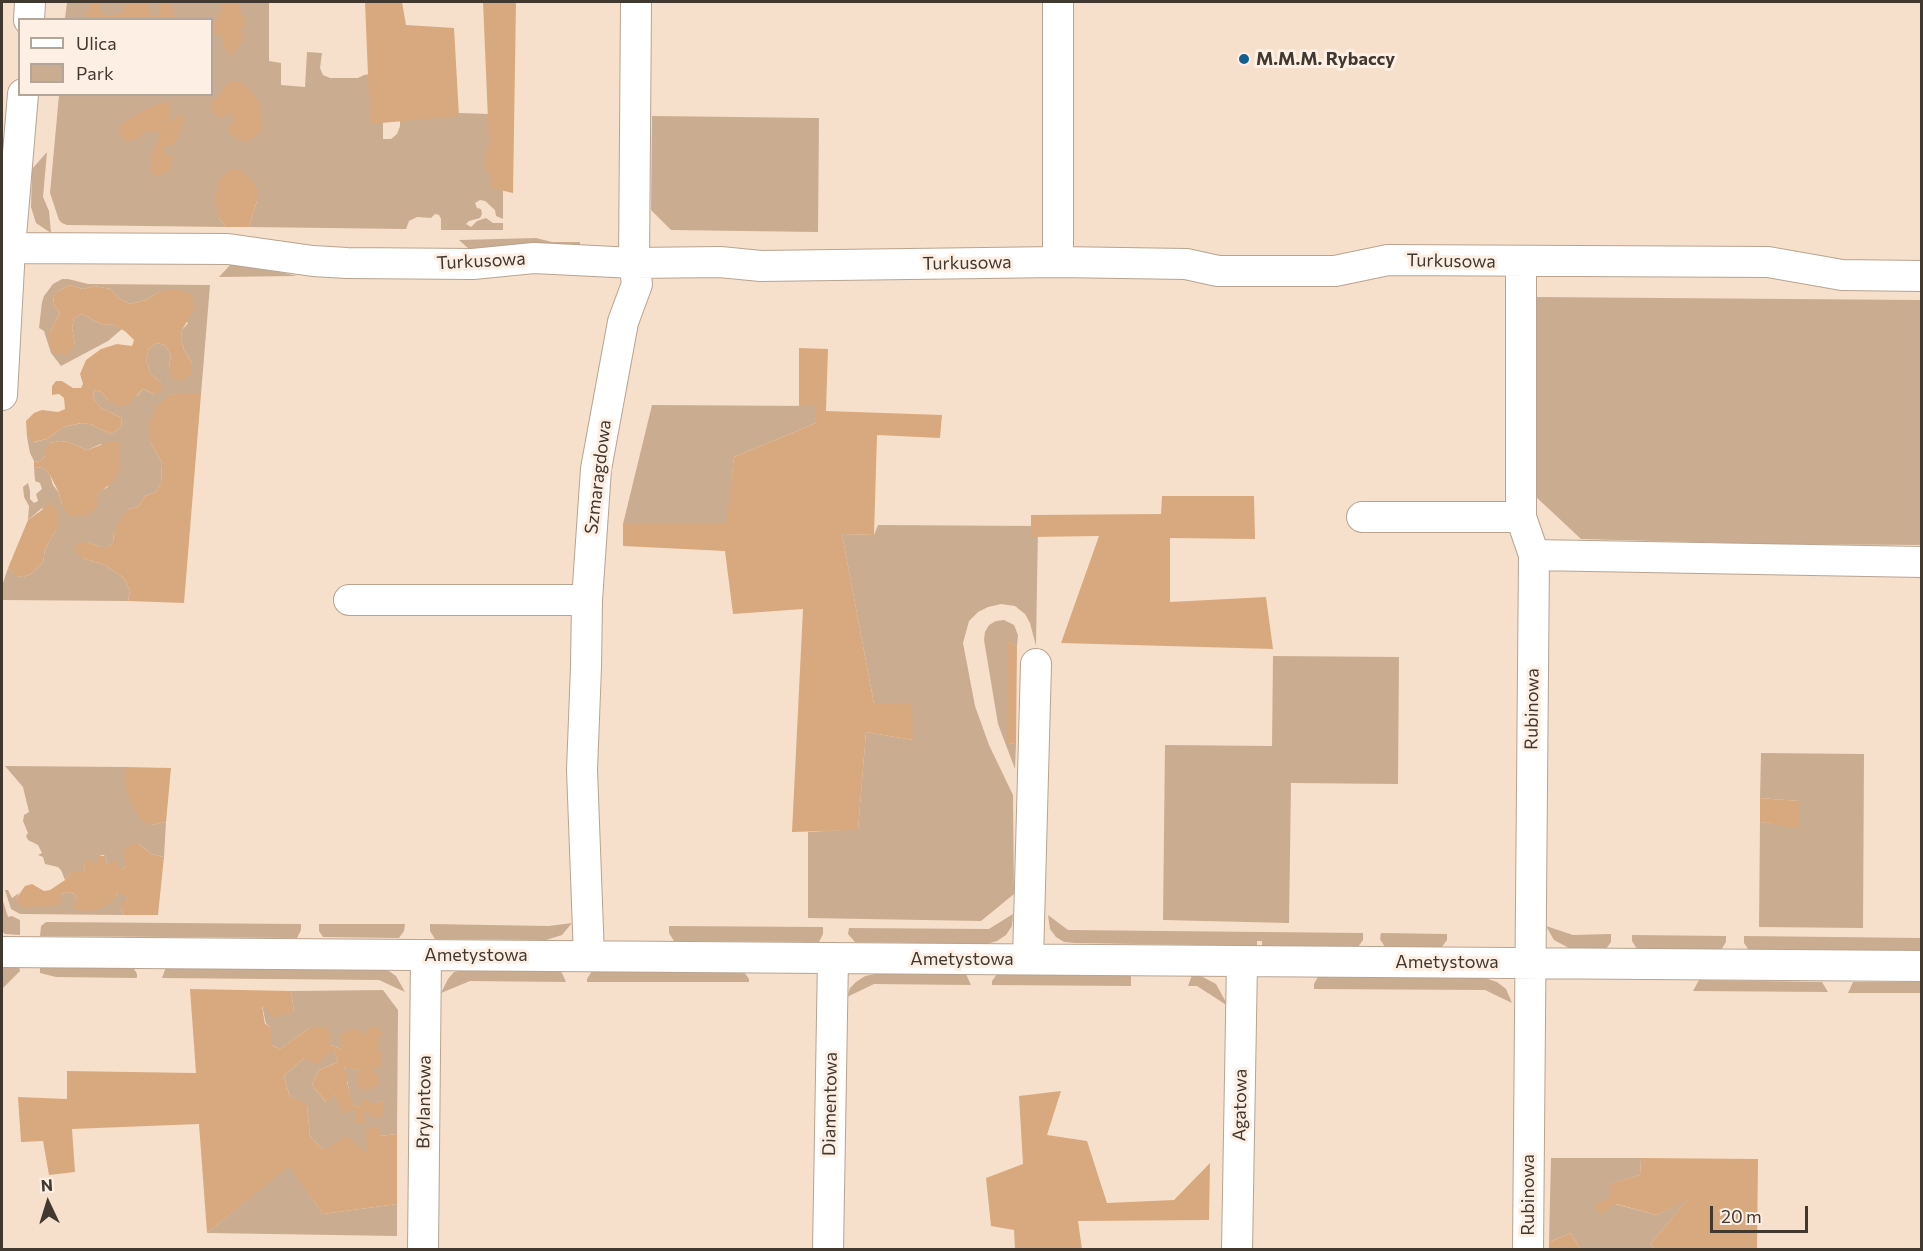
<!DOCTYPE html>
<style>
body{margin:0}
#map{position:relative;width:1923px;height:1251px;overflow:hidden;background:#f7e0cb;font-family:Commissioner,sans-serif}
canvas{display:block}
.frame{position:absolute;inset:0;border:3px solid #41382f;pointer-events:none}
.legend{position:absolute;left:18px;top:18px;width:195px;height:78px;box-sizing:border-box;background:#fdefe3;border:2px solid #b2a69b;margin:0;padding:8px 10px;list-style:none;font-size:18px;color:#41382f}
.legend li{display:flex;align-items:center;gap:12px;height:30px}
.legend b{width:30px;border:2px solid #b2a69b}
.north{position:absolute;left:18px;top:1173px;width:60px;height:60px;-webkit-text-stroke:4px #fdefe3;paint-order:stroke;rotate:356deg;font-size:16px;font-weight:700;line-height:24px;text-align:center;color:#41382f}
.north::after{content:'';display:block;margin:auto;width:21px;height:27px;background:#41382f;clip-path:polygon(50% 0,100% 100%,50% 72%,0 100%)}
.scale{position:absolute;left:1710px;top:1206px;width:98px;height:27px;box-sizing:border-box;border:3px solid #41382f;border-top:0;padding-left:8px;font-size:18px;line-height:21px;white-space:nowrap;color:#41382f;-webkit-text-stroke:4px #fdefe3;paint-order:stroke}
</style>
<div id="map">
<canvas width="1923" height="1251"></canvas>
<div class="frame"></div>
<ul class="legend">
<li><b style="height:8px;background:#fff"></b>Ulica</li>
<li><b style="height:16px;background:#caac90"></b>Park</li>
</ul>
<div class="north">N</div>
<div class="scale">20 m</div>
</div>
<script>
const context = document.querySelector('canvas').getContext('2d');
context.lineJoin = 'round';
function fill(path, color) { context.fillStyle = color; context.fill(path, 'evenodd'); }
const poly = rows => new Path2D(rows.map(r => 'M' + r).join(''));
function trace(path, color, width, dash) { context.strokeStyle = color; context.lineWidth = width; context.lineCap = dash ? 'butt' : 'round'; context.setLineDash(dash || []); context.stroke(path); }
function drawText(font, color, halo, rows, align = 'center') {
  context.font = font + ' Commissioner,sans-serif'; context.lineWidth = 6; context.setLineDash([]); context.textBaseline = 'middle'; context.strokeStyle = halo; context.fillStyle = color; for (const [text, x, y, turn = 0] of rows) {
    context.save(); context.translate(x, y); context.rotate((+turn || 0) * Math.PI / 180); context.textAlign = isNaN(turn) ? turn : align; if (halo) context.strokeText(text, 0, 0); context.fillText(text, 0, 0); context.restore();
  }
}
fill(poly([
 [67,2,269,2,269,61,281,63,281,85,305,87,307,52,322,53,320,68,323,75,330,78,358,78,364,75,383,72,383,139,391,139,397,134,400,126,400,111,489,114,503,177,503,219,496,216,495,210,485,201,480,200,475,203,477,208,481,209,482,214,480,218,469,221,466,224,471,227,477,221,486,218,493,223,503,223,503,230,441,230,441,219,439,215,435,214,431,218,417,217,409,221,406,229,249,227,257,201,219,218,226,227,67,225,62,223,59,220,50,193,59,95,212,94,212,20,65,19],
 [652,116,819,118,818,232,671,230,651,210],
 [47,152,43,197,49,211,51,233,36,223,31,207,32,169],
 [536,238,552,242,580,242,580,247,470,250,459,240],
 [231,264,258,267,297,276,219,277],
 [62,279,68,279,88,284,210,285,201,394,169,395,151,443,162,463,161,483,156,492,145,496,138,507,129,509,114,533,113,543,108,547,100,547,88,542,83,558,105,565,124,578,130,591,128,601,2,600,2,586,8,568,17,576,24,577,32,573,43,562,45,549,56,530,42,508,28,520,29,506,24,497,23,487,28,483,30,491,30,499,34,503,38,501,36,494,42,489,40,483,35,481,34,467,44,468,50,475,53,485,59,493,62,505,97,497,100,491,108,487,101,444,87,450,68,442,59,441,50,443,45,456,40,462,34,461,30,453,27,437,34,442,47,439,64,427,82,423,90,424,111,434,121,427,122,418,101,408,94,399,93,390,101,392,108,400,137,396,143,389,154,394,161,383,150,373,146,358,149,348,156,343,165,345,171,355,169,368,192,363,184,350,181,338,182,330,188,323,159,292,146,300,130,304,118,298,111,289,94,286,83,289,70,285,58,291,53,298,54,304,60,313,50,332,75,345,72,328,74,318,82,314,103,325,113,324,122,329,108,341,61,366,51,353,44,331,39,328,42,302,44,296,53,284],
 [1534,297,1921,300,1921,545,1767,544,1581,539,1534,495],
 [652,405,816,406,816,423,734,457,727,524,623,524],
 [878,525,1038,526,1036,646,1030,623,1025,614,1015,606,1001,604,988,607,978,612,969,621,963,643,975,706,989,745,1013,795,1014,894,981,921,808,918,808,832,858,829,866,732,913,740,874,704,842,534,874,535],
 [1004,620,1014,625,1018,635,1017,646,1008,641,1009,743,1016,744,1015,769,998,724,984,640,985,632,989,625,996,621],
 [1273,656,1399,657,1398,784,1291,783,1289,923,1163,920,1165,745,1272,746],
 [1761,753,1864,754,1863,928,1759,927,1760,822,1800,828,1800,801,1760,798],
 [5,766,125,767,125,785,152,825,166,822,164,857,151,854,138,843,126,858,126,866,122,869,118,867,117,862,107,864,105,856,103,855,99,856,98,864,84,864,85,870,81,873,71,872,65,880,61,870,58,867,45,864,43,857,38,855,42,853,38,845,28,840,26,836,28,833,23,821,24,815,29,812,23,787],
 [5,890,8,890,12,898,19,893,16,900,61,895,66,892,75,894,77,899,109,903,118,894,125,894,127,899,121,909,124,915,20,914,11,909],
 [2,898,8,917,12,916,20,920,20,935,5,934,2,931],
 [1013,914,1012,926,1006,935,997,941,987,944,855,942,848,934,849,928,989,929],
 [1048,915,1068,930,1363,933,1363,940,1358,947,1262,946,1262,941,1257,941,1257,946,1075,943,1064,942,1056,937,1050,929],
 [46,922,301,924,301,930,297,938,40,936,41,926],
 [572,923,562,935,546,940,435,939,430,931,430,924,549,926],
 [319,924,405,924,404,931,399,938,323,937,319,931],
 [669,926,823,927,823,934,819,942,674,941,669,933],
 [1546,926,1573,935,1611,934,1611,942,1606,949,1569,948,1554,940],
 [1381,933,1447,934,1447,940,1441,948,1385,947,1380,939],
 [1632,935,1726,936,1726,942,1721,950,1637,949,1632,941],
 [1744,936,1921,938,1921,952,1748,949,1744,943],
 [19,966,20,971,3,988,2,968],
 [40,967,133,967,137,974,137,978,56,977,40,973],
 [166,967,380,969,389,971,396,976,405,992,379,980,162,978],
 [462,970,561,971,566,982,470,981,441,993,448,979,454,972],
 [592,971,744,972,749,979,749,982,587,982,587,979],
 [875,974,966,974,971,985,874,984,847,997,850,988,856,982,865,976],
 [997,974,1131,975,1131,986,992,985,992,981],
 [1192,975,1201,976,1216,984,1228,1006,1197,986,1188,986],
 [1318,977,1485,978,1497,982,1506,989,1512,1003,1485,990,1314,989,1314,984],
 [1699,980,1822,982,1828,992,1693,991],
 [1853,982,1921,982,1921,993,1848,993],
 [383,990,398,1010,397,1134,380,1136,380,1126,368,1154,323,1150,310,1136,307,1105,290,1097,284,1076,304,1058,334,1049,338,1062,319,1070,312,1085,326,1102,335,1095,355,1109,368,1110,384,1101,359,1108,352,1104,344,1066,359,1070,373,1068,377,1051,363,1034,341,1049,330,1045,308,1029,280,1049,271,1045,271,1027,266,1024,262,1005,294,1011,291,991],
 [1551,1158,1641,1158,1640,1175,1611,1184,1615,1204,1657,1215,1690,1197,1651,1243,1654,1249,1580,1249,1571,1233,1549,1242],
 [289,1165,323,1214,397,1204,397,1236,207,1233]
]), '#caac90');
fill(poly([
 [91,2,103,2,100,4,100,11,105,16,113,16,122,12,128,2,147,2,152,17,159,15,160,7,158,2,171,2,175,19,86,19],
 [221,2,239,2,241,15,245,17,246,26,242,28,243,40,233,54,229,55,224,46,223,38,218,34,212,38,212,22,215,22,221,11],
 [365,2,402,2,406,25,454,28,459,116,370,124],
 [483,2,516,2,513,193,491,188,490,174,486,170,485,161,489,144],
 [232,82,240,82,252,91,259,102,263,120,261,132,247,142,235,138,228,130,234,118,233,113,228,113,224,118,215,115,212,108,211,100,219,98,224,86],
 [169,102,171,109,168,123,181,114,185,119,175,144,165,146,164,154,173,156,170,170,157,177,151,171,152,155,161,132,145,131,138,139,126,142,120,134,120,126,137,114,160,103],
 [232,169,240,169,249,177,257,188,257,201,249,227,226,227,219,218,215,198,218,185,222,176],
 [70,285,83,289,94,286,111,289,118,298,130,304,146,300,159,292,176,289,192,294,195,308,182,330,181,338,184,350,192,363,192,374,181,381,172,377,169,368,171,355,165,345,156,343,149,348,146,358,150,373,161,383,162,390,154,394,143,389,127,406,118,405,108,400,101,392,93,390,94,399,101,408,122,418,121,427,111,434,90,424,81,423,64,427,47,439,33,442,27,437,26,421,34,413,42,410,58,412,65,409,64,398,59,394,52,395,52,386,56,381,62,381,73,388,81,388,83,384,80,374,86,360,101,349,117,344,132,346,134,340,126,332,113,324,103,325,82,314,74,318,72,328,75,345,68,355,55,354,48,343,50,332,60,313,54,304,53,297,58,291],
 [799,348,828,349,826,411,942,415,940,438,877,435,874,535,842,534,874,704,912,703,913,740,866,732,858,830,792,832,803,609,733,614,725,551,623,546,623,524,726,524,734,457,816,423,816,406,799,406],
 [179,394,201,394,184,603,128,601,130,591,124,578,105,565,83,558,76,552,76,547,78,543,88,542,100,547,108,547,113,543,114,533,121,518,129,509,138,507,145,496,156,492,161,483,162,463,151,443,149,424,157,406,169,395],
 [59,441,68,442,87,450,112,441,119,442,120,466,114,481,100,492,97,497,97,507,90,514,83,516,69,516,62,505,59,493,50,475,44,468,34,467,34,461,40,462,45,456,46,448,50,443],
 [1162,496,1254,496,1255,539,1170,538,1170,602,1266,597,1273,649,1061,643,1099,536,1031,537,1031,515,1161,514],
 [50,504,56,508,59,517,56,530,45,549,43,562,32,573,24,577,16,576,8,568,28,520],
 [1007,640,1017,646,1016,744,1008,743],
 [125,767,171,768,166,822,152,825,142,821,131,802,125,785],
 [1760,798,1800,801,1800,829,1760,822],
 [138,843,151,854,164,857,158,915,124,915,121,909,121,904,127,899,124,894,118,894,110,903,96,910,85,911,75,910,74,906,77,899,75,894,66,892,61,895,61,901,58,906,27,907,20,906,16,899,25,886,32,884,44,891,50,890,65,880,71,872,81,872,85,870,84,864,86,861,90,859,95,864,97,864,99,856,105,856,107,864,116,860,119,867,122,869,126,866,124,851,127,846],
 [190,989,291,991,294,1011,276,1018,262,1006,265,1024,271,1027,271,1045,280,1049,308,1029,328,1026,330,1045,341,1049,340,1034,355,1028,363,1034,370,1027,382,1029,377,1050,382,1051,381,1065,373,1069,379,1077,379,1085,364,1091,357,1083,359,1070,344,1067,348,1075,347,1082,353,1104,359,1108,362,1099,368,1099,370,1104,384,1101,384,1116,372,1118,368,1111,364,1111,365,1124,356,1124,355,1109,343,1114,335,1095,327,1103,312,1085,319,1070,338,1062,334,1050,317,1064,304,1058,284,1076,290,1097,307,1104,310,1136,323,1150,347,1136,367,1153,366,1129,380,1126,380,1136,397,1134,397,1204,323,1214,289,1166,207,1233,199,1124,72,1129,75,1172,49,1175,43,1141,21,1142,18,1097,67,1099,67,1071,196,1073],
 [1061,1091,1047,1135,1087,1141,1107,1203,1174,1200,1210,1163,1209,1220,1078,1221,1082,1249,1015,1249,1014,1230,991,1226,986,1178,1023,1164,1019,1096],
 [1641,1158,1758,1159,1757,1249,1654,1249,1651,1243,1688,1199,1657,1215,1616,1204,1600,1215,1594,1205,1611,1197,1610,1184,1640,1175],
 [1571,1233,1580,1249,1549,1249,1549,1242]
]), '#d8a97e');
const street = poly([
 [1058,2,1058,262],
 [29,20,30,2],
 [10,248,228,249,313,261,347,263,473,264,534,258,634,263,720,262,761,266,1058,262,1186,264,1218,271,1335,271,1388,260,1768,262,1842,275,1922,276],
 [1521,262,1521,517,1534,555,1528,1250],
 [2,395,10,248,23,94],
 [1362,517,1521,517],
 [1534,555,1922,562],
 [349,600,587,600],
 [2,952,1922,966],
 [589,956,582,770,586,667,587,600,596,469,623,322,637,284,634,263,636,2],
 [1028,959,1036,664],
 [423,1250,426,955],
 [828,1250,833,958],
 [1237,1250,1242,961]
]);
trace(street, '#b9a38f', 32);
trace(street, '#fff', 30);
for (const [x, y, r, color] of [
 [1244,59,6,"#135e91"]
]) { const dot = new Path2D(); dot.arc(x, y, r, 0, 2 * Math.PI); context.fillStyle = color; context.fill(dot); trace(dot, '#fdefe3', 2); }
drawText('bold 18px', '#41382f', '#fdefe3', [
 ["M.M.M. Rybaccy",1256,59]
], 'left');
drawText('18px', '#41382f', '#fdefe3', [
 ["Turkusowa",481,261,-3],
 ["Turkusowa",1451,261,1],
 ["Turkusowa",967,263,-1],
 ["Szmaragdowa",598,477,-83],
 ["Rubinowa",1532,709,-89],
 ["Ametystowa",476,955],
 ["Ametystowa",962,959],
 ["Ametystowa",1447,962],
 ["Brylantowa",424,1102,-89],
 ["Diamentowa",830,1104,-89],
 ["Agatowa",1240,1105,-89],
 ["Rubinowa",1528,1195,-90]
]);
</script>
